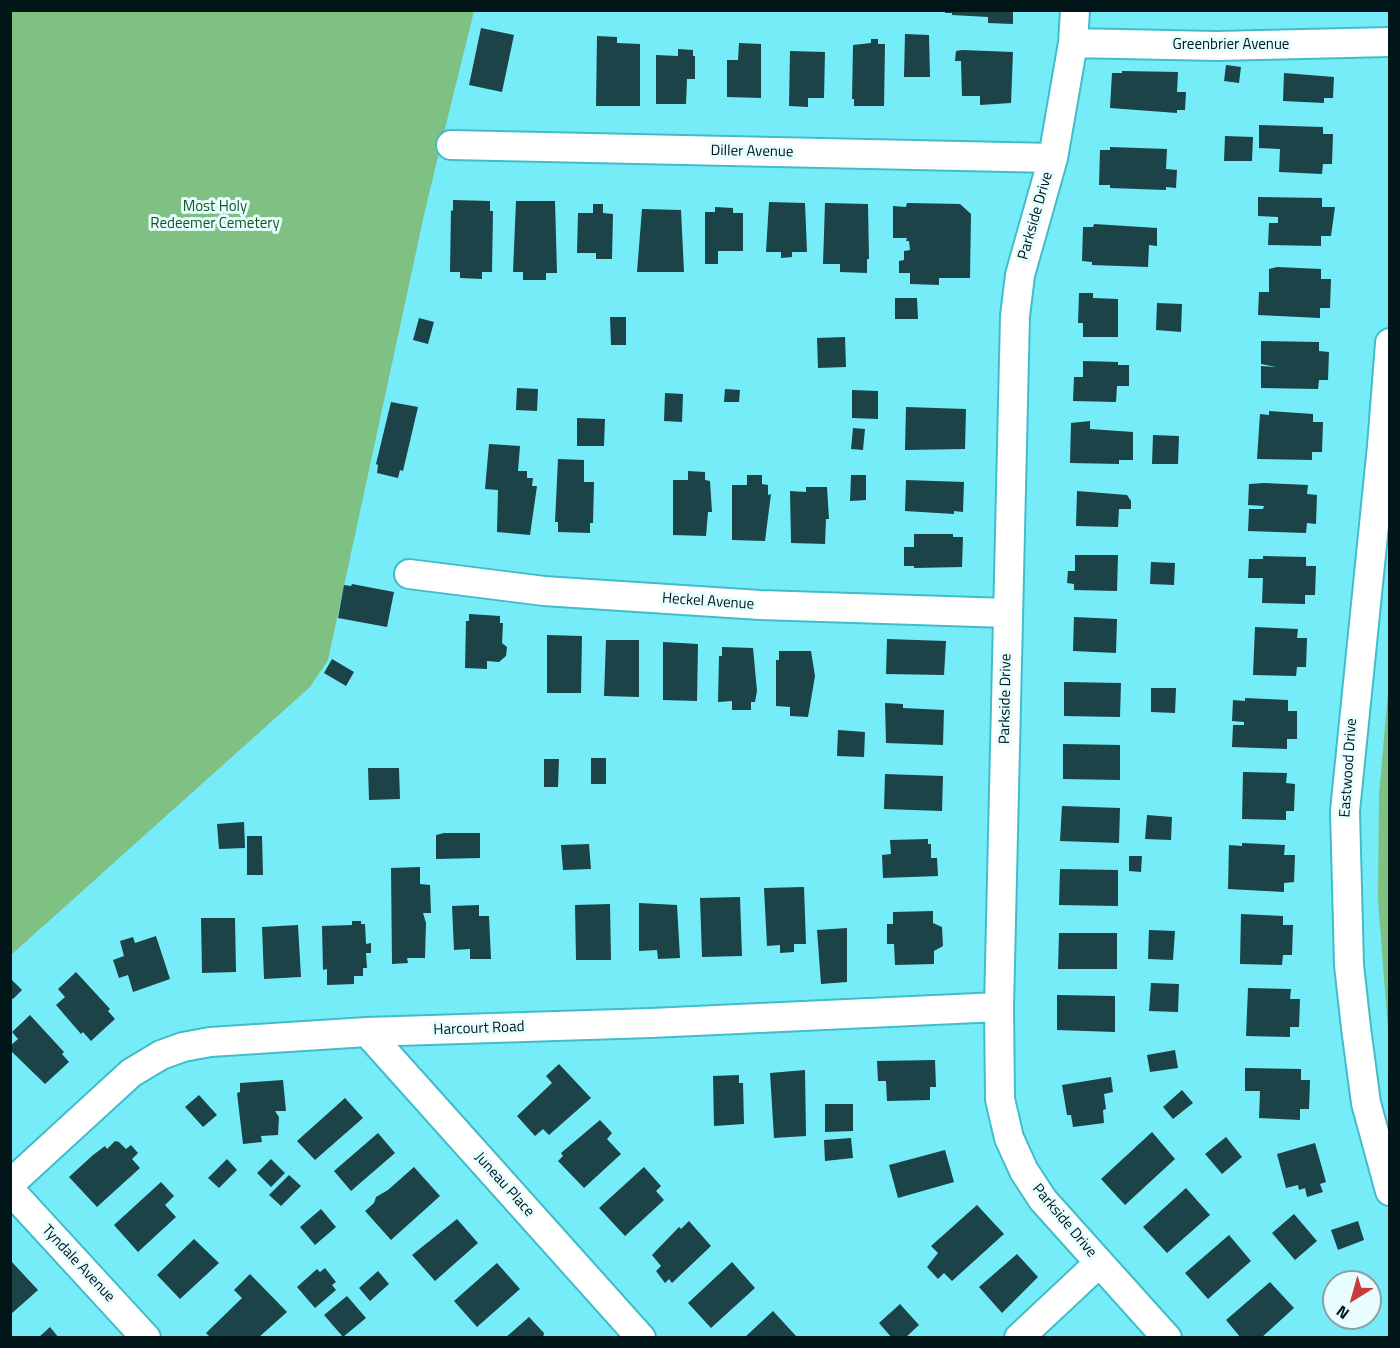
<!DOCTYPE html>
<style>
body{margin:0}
#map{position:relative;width:1400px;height:1348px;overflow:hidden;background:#77ecf9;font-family:"Titillium Web",sans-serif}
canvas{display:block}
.frame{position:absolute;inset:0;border:12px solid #001619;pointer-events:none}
.north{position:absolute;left:1322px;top:1270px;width:60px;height:60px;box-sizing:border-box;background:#e8fdff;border:2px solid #8ba1a3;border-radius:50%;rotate:217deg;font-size:16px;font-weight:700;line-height:24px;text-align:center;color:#001619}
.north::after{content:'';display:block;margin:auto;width:21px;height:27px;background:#ca3b3a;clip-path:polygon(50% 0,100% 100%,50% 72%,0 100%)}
</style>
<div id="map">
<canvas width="1400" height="1348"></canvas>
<div class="frame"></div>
<div class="north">N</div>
</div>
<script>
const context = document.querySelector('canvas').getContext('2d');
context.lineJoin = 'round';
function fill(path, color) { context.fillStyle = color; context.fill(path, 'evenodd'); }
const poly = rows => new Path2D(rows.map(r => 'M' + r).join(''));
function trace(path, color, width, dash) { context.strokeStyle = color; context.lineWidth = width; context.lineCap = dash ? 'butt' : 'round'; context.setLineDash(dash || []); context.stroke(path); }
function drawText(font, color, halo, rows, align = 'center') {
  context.font = font + ' "Titillium Web",sans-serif'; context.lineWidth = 6; context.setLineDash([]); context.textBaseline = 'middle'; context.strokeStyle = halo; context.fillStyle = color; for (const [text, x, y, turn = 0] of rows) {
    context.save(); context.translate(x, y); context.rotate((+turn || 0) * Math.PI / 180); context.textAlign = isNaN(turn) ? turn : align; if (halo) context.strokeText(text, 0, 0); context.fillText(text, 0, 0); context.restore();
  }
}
fill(poly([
 [11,11,474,11,426,206,328,660,310,687,11,955],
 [1389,680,1390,1043,1389,1043,1378,900,1379,795]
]), '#7fc182');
fill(poly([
 [945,10,1013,10,1013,24,988,23,988,17,952,15,952,13,945,13],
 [481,28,514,35,502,92,469,85],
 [905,34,929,35,930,77,904,77],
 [597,36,617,37,617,43,640,44,640,106,596,106],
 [871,39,878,39,878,44,885,44,884,106,854,106,854,99,852,99,853,45,871,43],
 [739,43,761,44,761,98,727,97,727,60,738,60],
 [678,49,693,50,693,56,695,56,695,79,687,79,686,104,656,104,656,55,678,56],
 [962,50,1013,52,1011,103,980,105,980,96,962,96,961,61,955,61,956,51],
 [790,51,825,52,824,98,808,98,808,107,789,106],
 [1226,65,1241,67,1239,83,1224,81],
 [1122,71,1178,72,1177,92,1186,92,1185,110,1177,110,1177,113,1110,108,1112,73,1122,73],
 [1284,73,1334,77,1333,98,1324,98,1324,103,1283,101],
 [1259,125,1323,127,1323,134,1333,134,1332,164,1323,164,1322,174,1279,172,1280,149,1259,148],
 [1225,136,1253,137,1252,161,1224,161],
 [1110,147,1167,149,1166,169,1177,170,1176,188,1166,187,1166,190,1110,188,1110,185,1099,185,1100,150,1110,150],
 [1258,197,1322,198,1322,207,1335,207,1331,236,1321,236,1321,246,1268,245,1269,223,1278,223,1278,217,1258,216],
 [453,200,490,201,490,211,493,211,492,272,482,272,482,279,460,278,460,272,450,272,451,210,453,211],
 [516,201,555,201,557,273,546,273,546,280,523,280,523,272,513,272],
 [769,202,805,203,807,252,792,252,792,257,781,258,781,252,766,252],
 [825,203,868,204,869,259,867,259,867,273,840,272,840,264,823,264],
 [907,203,960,204,971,214,970,278,939,278,939,285,910,284,910,273,899,273,899,261,904,260,904,251,910,250,909,241,906,241,907,238,893,238,893,206,906,207],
 [593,204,603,204,603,213,613,214,612,259,596,259,596,253,577,253,578,213,593,213],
 [715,207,733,208,733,213,743,213,743,251,718,251,718,264,705,264,705,212,715,212],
 [642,209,681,210,684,272,637,272],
 [1094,224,1157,228,1157,246,1149,245,1148,267,1092,265,1092,262,1082,261,1083,227,1093,227],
 [1277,267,1321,269,1321,279,1331,279,1330,308,1320,308,1320,318,1258,315,1259,292,1269,292,1269,269],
 [1079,293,1093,293,1093,298,1118,299,1118,337,1083,337,1083,323,1078,323],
 [895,298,917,298,918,319,895,319],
 [1157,303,1182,304,1181,332,1156,330],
 [610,317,626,317,626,345,611,345],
 [419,318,434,322,428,344,413,340],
 [845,337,846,367,818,368,817,338],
 [1261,341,1319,342,1319,351,1329,352,1328,380,1319,380,1318,389,1261,388,1261,366,1276,367,1261,364],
 [1083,361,1118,362,1118,365,1129,365,1129,386,1117,386,1116,402,1073,401,1074,377,1083,377],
 [517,388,538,389,537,411,516,410],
 [725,389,740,390,739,402,724,402],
 [852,390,878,391,878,419,852,418],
 [665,393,683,394,682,422,664,421],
 [391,402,418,407,403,471,400,470,398,478,377,473,378,465,376,464],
 [906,407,966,409,965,449,905,450],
 [1269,411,1313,414,1313,422,1323,422,1322,452,1312,452,1312,460,1257,459,1260,414,1269,415],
 [577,418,605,419,604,446,577,446],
 [1090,421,1090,429,1133,432,1133,460,1119,460,1119,464,1070,463,1071,423],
 [853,428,865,429,863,450,851,449],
 [1153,435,1179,436,1178,464,1152,464],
 [489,444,520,446,518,471,527,471,527,478,533,478,532,486,537,486,530,535,497,532,498,490,485,489],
 [558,459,584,460,584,482,594,482,593,523,590,523,590,533,558,532,558,522,555,522],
 [688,471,705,472,705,480,710,481,712,512,708,512,706,536,673,535,673,480,688,480],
 [747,475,762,475,762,484,768,485,768,495,771,494,765,541,732,540,732,485,747,485],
 [851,475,866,475,866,500,850,501],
 [906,480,964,482,963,512,954,511,954,514,905,511],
 [1264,483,1308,485,1307,494,1317,495,1316,524,1307,523,1306,533,1248,531,1249,509,1263,509,1264,506,1248,505,1249,484],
 [806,487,827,487,829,519,826,519,825,544,791,543,790,491,806,492],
 [1077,491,1127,495,1131,501,1131,509,1119,509,1118,527,1076,526],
 [914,534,953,534,953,537,963,537,962,567,914,568,914,566,904,566,904,547,914,547],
 [1075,555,1118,555,1117,591,1074,590,1074,584,1067,583,1068,571,1075,571],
 [1263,556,1306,557,1306,566,1316,566,1315,595,1305,595,1305,604,1262,603,1263,578,1248,578,1249,559,1263,559],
 [1151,562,1175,563,1174,585,1150,584],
 [352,584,394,592,387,627,338,618,344,585,351,586],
 [469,614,500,616,500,623,503,623,502,643,507,647,506,656,499,662,487,661,487,669,465,668,466,621,469,621],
 [1074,617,1117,619,1116,653,1073,651],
 [1255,627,1298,629,1297,638,1307,638,1306,667,1297,667,1296,676,1253,675],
 [547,635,582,636,581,693,547,693],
 [887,639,946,641,944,675,886,674],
 [606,640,639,640,639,697,604,696],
 [663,642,698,644,697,701,663,700],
 [722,647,753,648,757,691,755,702,751,702,751,710,732,710,732,701,718,702,719,656,722,656],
 [779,651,811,651,815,676,808,717,790,716,790,707,776,706,776,660,779,660],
 [332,659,354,672,346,686,324,673],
 [1064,682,1121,683,1120,717,1064,716],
 [1151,688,1176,688,1175,713,1151,712],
 [1245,698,1288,700,1288,711,1297,711,1297,739,1287,739,1287,749,1232,747,1233,725,1244,725,1244,722,1232,721,1233,700,1245,701],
 [885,703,903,704,903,708,944,710,943,745,886,743],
 [838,730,865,732,864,757,837,756],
 [1063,744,1120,745,1120,780,1063,779],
 [591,758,606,758,606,784,591,784],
 [544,759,559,759,558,787,544,787],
 [368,768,399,768,400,799,369,800],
 [1243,772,1287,773,1286,783,1295,784,1294,811,1286,811,1286,820,1242,819],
 [885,774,943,776,942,811,884,809],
 [1062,806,1120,808,1119,843,1060,841],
 [1147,815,1172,817,1171,840,1145,839],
 [244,822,245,848,219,849,217,824],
 [444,833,480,833,480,858,436,859,436,835],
 [247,836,262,836,263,875,247,875],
 [928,839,928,844,931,844,931,858,937,858,938,876,883,878,882,855,891,854,890,840],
 [1242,843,1285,845,1284,855,1295,855,1294,882,1284,883,1284,892,1228,889,1229,845,1242,846],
 [589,844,591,869,563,870,561,845],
 [1129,856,1142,856,1141,872,1129,871],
 [420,867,420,884,430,885,431,913,423,913,426,923,425,958,407,958,408,963,392,964,391,868],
 [1060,869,1118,870,1118,906,1059,905],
 [804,887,806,944,794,944,794,952,780,953,780,945,767,946,764,888],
 [740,897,742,956,702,957,700,898],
 [639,903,677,905,680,958,658,959,657,950,639,951],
 [610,904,611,960,576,960,575,905],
 [479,905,479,916,489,916,491,959,470,959,470,949,454,950,452,906],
 [933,911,933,923,942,927,943,946,934,951,934,964,895,965,894,944,887,944,887,924,893,924,893,912],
 [1241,914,1283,916,1283,925,1293,925,1292,955,1283,955,1282,965,1240,964],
 [201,918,235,918,236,972,202,973],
 [352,921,361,921,361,924,365,924,366,944,371,943,371,953,366,953,367,968,363,968,363,976,354,976,354,984,327,985,327,969,323,970,322,926,352,925],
 [298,925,301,977,264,979,262,927],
 [847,928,847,982,821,984,817,930],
 [1149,930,1175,931,1173,960,1148,959],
 [1059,933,1117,933,1117,969,1058,969],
 [156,936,170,979,133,992,128,975,119,978,113,960,124,956,120,941,133,937,135,943],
 [76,972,110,1009,108,1011,115,1019,91,1041,83,1032,81,1034,56,1005,65,997,58,989],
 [10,978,22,990,13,999,10,996],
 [1151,983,1179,984,1178,1012,1149,1011],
 [1248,988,1291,989,1290,999,1300,999,1299,1027,1290,1027,1290,1037,1246,1036],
 [1057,995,1115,996,1115,1032,1057,1030],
 [30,1015,64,1052,62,1054,69,1062,45,1084,10,1050,10,1046,18,1039,12,1032],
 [1175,1050,1178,1068,1150,1072,1147,1055],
 [935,1060,936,1087,930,1087,930,1100,887,1101,886,1081,878,1081,877,1061],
 [559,1064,591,1098,549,1135,543,1129,535,1136,517,1116,552,1083,546,1076],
 [1245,1068,1301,1069,1301,1080,1310,1080,1309,1109,1300,1109,1300,1120,1259,1118,1260,1091,1245,1091],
 [805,1070,806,1136,774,1138,770,1073],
 [739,1075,739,1083,743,1083,744,1124,714,1126,713,1076],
 [1111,1077,1113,1092,1104,1094,1106,1109,1103,1110,1104,1123,1073,1127,1071,1115,1067,1115,1062,1085],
 [283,1080,286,1111,275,1111,279,1117,278,1135,261,1136,262,1142,243,1144,237,1093,240,1092,240,1083],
 [1182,1090,1193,1103,1173,1119,1163,1107],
 [199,1095,217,1115,203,1127,185,1107],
 [345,1098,363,1118,315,1160,297,1141],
 [825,1104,853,1104,853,1131,825,1132],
 [600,1120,612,1133,607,1139,621,1154,584,1188,558,1161,563,1156,561,1153],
 [1152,1132,1175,1159,1125,1205,1101,1179],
 [378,1133,395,1153,351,1191,334,1171],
 [1226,1137,1242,1157,1222,1174,1205,1154],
 [851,1138,853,1158,825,1161,824,1140],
 [115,1141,119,1142,126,1149,131,1145,138,1153,132,1159,140,1168,97,1207,69,1177,93,1155,105,1146,107,1149],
 [1315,1143,1326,1182,1320,1184,1323,1192,1307,1197,1305,1188,1299,1190,1298,1185,1286,1188,1277,1154],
 [945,1150,954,1182,898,1198,889,1165],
 [227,1159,237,1170,219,1188,208,1178],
 [271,1159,285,1173,271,1187,257,1173],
 [414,1167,440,1196,391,1240,365,1211,374,1203,376,1197,388,1190],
 [644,1167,661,1186,656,1191,664,1200,625,1236,599,1208],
 [289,1175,301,1186,281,1206,269,1195],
 [161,1182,174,1196,165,1205,176,1217,138,1252,114,1225],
 [1186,1188,1210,1215,1167,1253,1143,1227],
 [977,1205,1004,1234,952,1281,944,1273,938,1279,927,1267,938,1253,931,1246],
 [321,1209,336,1227,315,1245,300,1227],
 [1294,1214,1317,1241,1295,1260,1272,1233],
 [457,1219,478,1243,435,1281,412,1255],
 [689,1221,711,1246,672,1283,669,1279,665,1283,656,1271,661,1266,652,1255,679,1227,681,1229],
 [1358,1221,1364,1240,1338,1250,1331,1230],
 [1229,1235,1251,1261,1208,1299,1185,1273],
 [194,1239,219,1263,180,1299,157,1275],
 [1017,1254,1038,1277,1002,1313,979,1287],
 [10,1260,38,1290,10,1315],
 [732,1262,755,1288,711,1328,688,1303],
 [497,1263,520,1289,477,1327,454,1301],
 [325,1268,336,1282,332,1285,336,1290,315,1308,297,1287,317,1269,320,1272],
 [378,1271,389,1284,370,1301,359,1288],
 [250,1274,287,1312,258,1338,211,1338,206,1333,242,1298,234,1290],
 [1270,1282,1294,1308,1261,1338,1241,1338,1226,1320],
 [347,1296,366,1318,343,1337,324,1315],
 [900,1304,919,1325,905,1338,892,1338,879,1323],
 [773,1311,796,1336,744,1338],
 [529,1317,544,1333,543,1338,505,1338],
 [50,1327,59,1338,38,1338]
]), '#1b4348');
const street = poly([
 [1075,10,1073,43,1053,158,1020,275,1015,316,999,1007,1000,1099,1009,1138,1024,1171,1043,1200,1167,1338],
 [1073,43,1217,46,1390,42],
 [451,145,1053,158],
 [1390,343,1382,446,1345,811,1349,965,1356,1028,1366,1103,1390,1191],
 [409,574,544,591,760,605,1008,613],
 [367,1032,641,1338],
 [10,1184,131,1073,161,1055,183,1047,210,1042,367,1032,651,1023,999,1007],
 [10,1190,146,1338],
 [1019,1338,1099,1263]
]);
trace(street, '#41bcc9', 32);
trace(street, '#fff', 28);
drawText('15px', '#001619', '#e8fdff', [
 ["Greenbrier Avenue",1231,45],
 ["Diller Avenue",752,152,1],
 ["Parkside Drive",1036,216,-74],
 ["Heckel Avenue",708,602,4],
 ["Parkside Drive",1006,699,-89],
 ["Eastwood Drive",1349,768,-86],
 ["Harcourt Road",479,1029,-2],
 ["Juneau Place",504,1185,48],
 ["Parkside Drive",1064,1221,50],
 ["Tyndale Avenue",78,1264,47]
]);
drawText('15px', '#10571c', '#e8fdff', [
 ["Most Holy",215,207],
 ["Redeemer Cemetery",215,224]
]);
</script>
